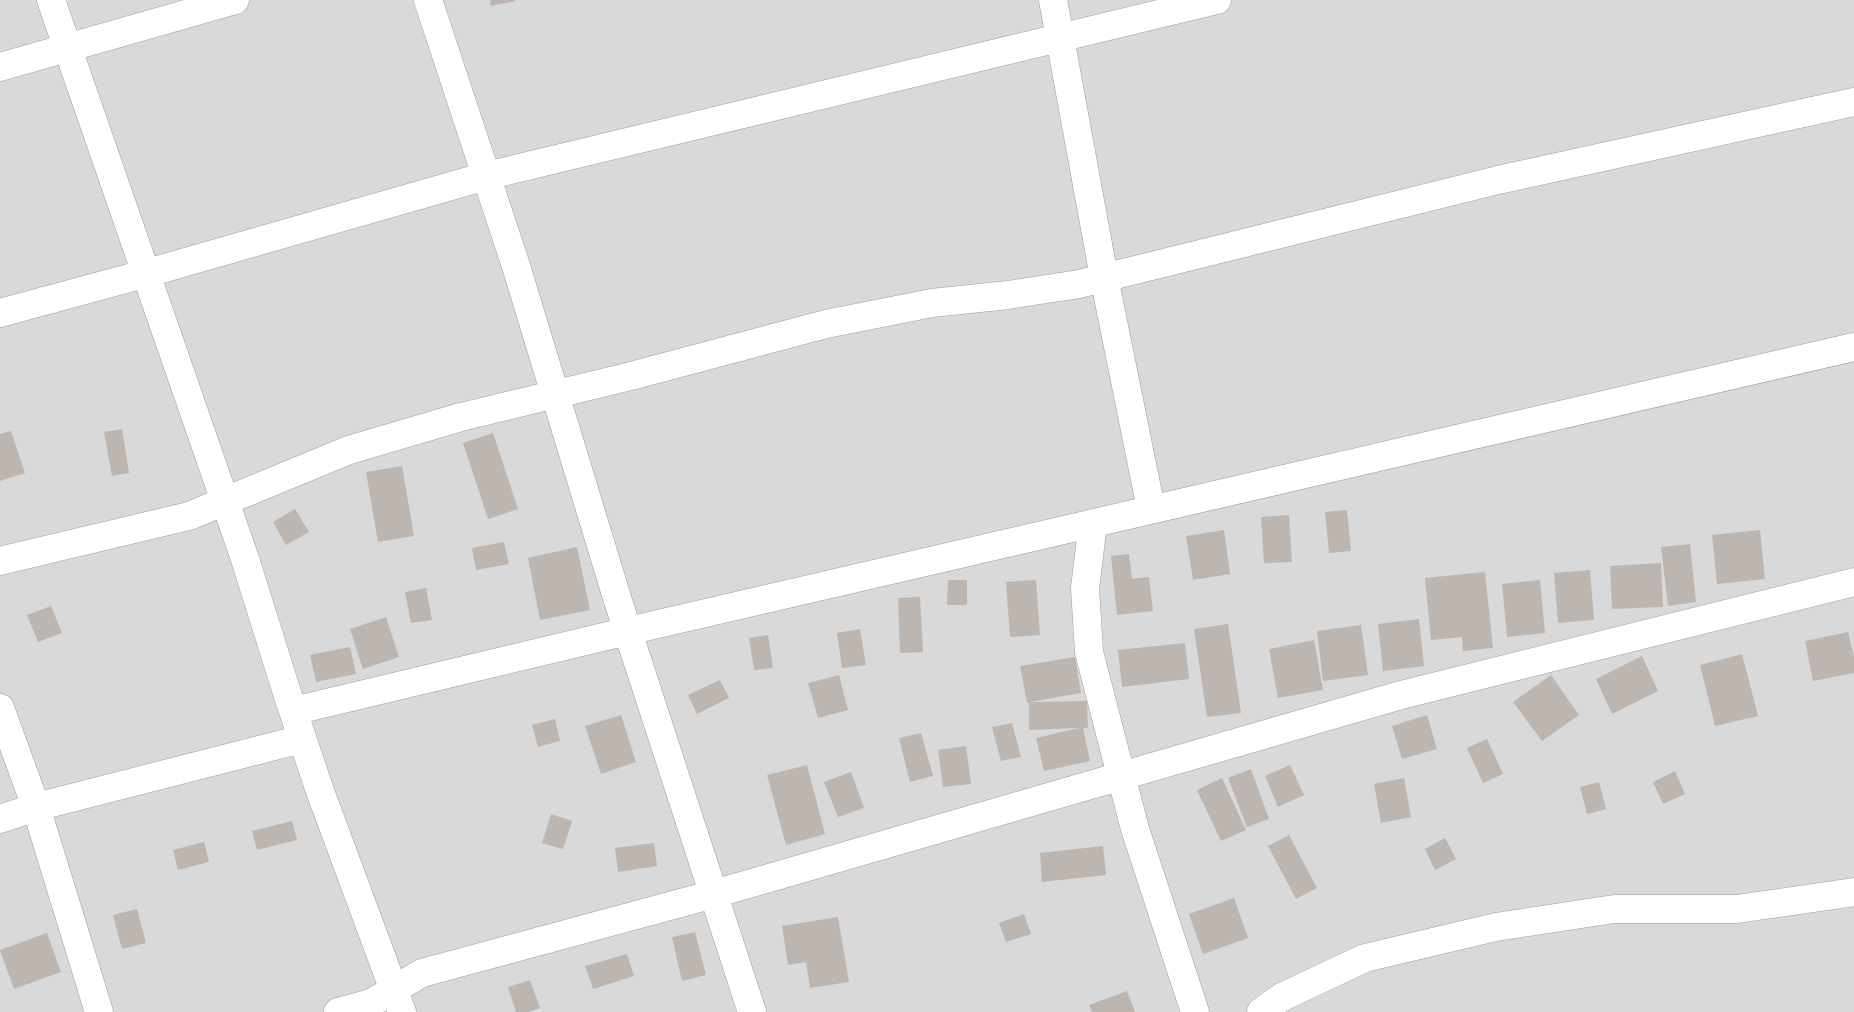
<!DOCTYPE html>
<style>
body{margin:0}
canvas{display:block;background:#ede9e3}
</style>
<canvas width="1854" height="1012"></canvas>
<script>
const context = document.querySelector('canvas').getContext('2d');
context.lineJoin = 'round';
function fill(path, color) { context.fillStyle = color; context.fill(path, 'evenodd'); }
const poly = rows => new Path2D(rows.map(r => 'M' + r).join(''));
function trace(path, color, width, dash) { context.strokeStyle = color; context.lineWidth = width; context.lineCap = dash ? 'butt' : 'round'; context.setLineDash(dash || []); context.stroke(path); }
fill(poly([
 [0,0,1854,0,1854,1012,0,1012]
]), '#dad9d9');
fill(poly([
 [490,0,515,0,515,1,491,6],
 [122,429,129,473,112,476,104,432],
 [11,431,25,473,0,481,0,434],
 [493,433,518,509,488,519,463,443],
 [402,466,414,536,378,542,366,472],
 [295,509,309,532,286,545,273,522],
 [1347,510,1351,551,1329,553,1325,512],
 [1289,515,1292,562,1264,563,1261,517],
 [1224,530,1230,574,1193,580,1186,536],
 [1760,530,1765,579,1717,584,1712,535],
 [504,542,509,564,476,570,472,548],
 [1690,544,1696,602,1668,606,1661,547],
 [577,547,590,610,540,620,528,558],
 [1129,554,1132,579,1149,577,1153,611,1117,615,1111,556],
 [1661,563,1663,607,1612,609,1610,566],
 [1590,570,1594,620,1558,623,1554,573],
 [1485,572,1493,648,1463,651,1462,637,1431,640,1425,578],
 [948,580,967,580,967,605,947,605],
 [1036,580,1040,635,1010,637,1006,582],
 [1540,580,1545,633,1507,637,1502,584],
 [426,588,432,620,411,623,405,592],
 [920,597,923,652,900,653,898,598],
 [51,606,62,633,38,642,27,615],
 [386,617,399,657,363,669,350,629],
 [1419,619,1424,666,1383,671,1378,624],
 [1228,624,1241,713,1207,717,1194,629],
 [1361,625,1368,675,1323,681,1317,631],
 [860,629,866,665,842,668,837,633],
 [1848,632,1854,657,1854,673,1813,681,1805,641],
 [768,635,773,668,754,670,749,638],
 [1314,640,1323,690,1278,698,1269,649],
 [1185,643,1189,679,1122,687,1118,650],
 [350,647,356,674,316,682,310,655],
 [1742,654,1758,716,1715,726,1700,665],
 [1642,656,1658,691,1612,714,1596,679],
 [1075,657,1081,693,1030,702,1087,701,1088,728,1083,728,1090,761,1044,771,1036,738,1079,728,1029,730,1029,703,1027,703,1020,666],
 [839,675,848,710,818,718,808,683],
 [1551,675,1579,715,1542,741,1513,702],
 [720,680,729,698,697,714,688,695],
 [621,715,636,762,601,774,585,726],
 [1427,715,1437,749,1402,759,1392,726],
 [555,719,560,741,538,747,532,725],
 [1012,723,1021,757,1001,761,992,727],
 [921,733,933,776,910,782,899,738],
 [1487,739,1503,774,1483,783,1467,748],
 [966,746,971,784,943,787,938,750],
 [807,765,825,834,786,845,767,775],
 [1290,765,1304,795,1278,807,1265,776],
 [1251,769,1269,819,1247,827,1228,778],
 [1675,771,1685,794,1663,804,1653,782],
 [851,772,864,808,838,817,824,782],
 [1222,778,1246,830,1221,841,1197,790],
 [1404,778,1411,817,1381,823,1374,784],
 [1599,782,1606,809,1587,814,1580,787],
 [551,814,572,821,563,849,542,843],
 [292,821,297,840,257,850,252,831],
 [1289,835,1317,888,1296,899,1268,846],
 [1445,838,1456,859,1435,870,1425,849],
 [204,842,209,862,178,870,173,850],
 [654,843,657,866,618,872,615,848],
 [1103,846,1106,875,1042,882,1040,853],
 [1234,898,1248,938,1203,954,1189,914],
 [137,909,146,943,122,949,113,915],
 [1024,914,1031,934,1006,942,999,923],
 [838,917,849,982,810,988,806,962,788,965,782,926],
 [695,932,706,975,682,981,672,937],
 [47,933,61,972,14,989,0,950],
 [627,954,634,976,593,989,585,966],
 [530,980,540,1008,528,1012,516,1012,508,987],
 [1127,991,1135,1012,1092,1012,1089,1005]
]), '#bdb5b0');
const street = poly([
 [51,0,245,559,288,696,320,791,402,1012],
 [428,0,516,266,618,601,752,1012],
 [1053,0,1104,277,1151,509],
 [0,67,235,0],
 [0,313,144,274,486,176,1217,0],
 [1093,523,1085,588,1089,652,1135,829,1195,1012],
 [0,561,189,516,349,450,461,417,631,376,826,324,932,303,1008,295,1079,284,1498,180,1854,102],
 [0,708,36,807,99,1012],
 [293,711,628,631,1854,347],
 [0,819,36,807,302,739],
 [338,1012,371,1003,422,973,714,894,1401,695,1854,582],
 [1261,1012,1282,997,1365,958,1496,927,1614,909,1737,909,1854,892]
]);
trace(street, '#a0a0a0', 29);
trace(street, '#fff', 28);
</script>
